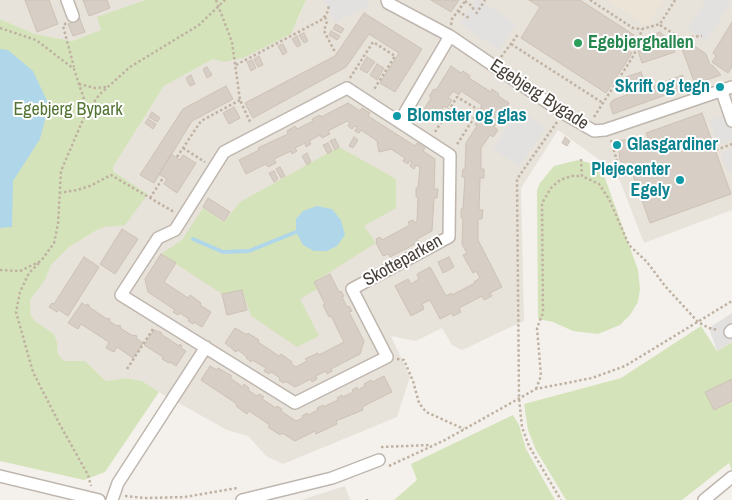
<!DOCTYPE html>
<style>
body{margin:0}
canvas{display:block;background:#f4f1ec}
</style>
<canvas width="732" height="500"></canvas>
<script>
const context = document.querySelector('canvas').getContext('2d');
context.lineJoin = 'round';
function fill(path, color) { context.fillStyle = color; context.fill(path, 'evenodd'); }
const poly = rows => new Path2D(rows.map(r => 'M' + r).join(''));
function trace(path, color, width, dash) { context.strokeStyle = color; context.lineWidth = width; context.lineCap = dash ? 'butt' : 'round'; context.setLineDash(dash || []); context.stroke(path); }
function drawText(font, color, halo, rows, align = 'center') {
  context.font = font + ' "Archivo Narrow",sans-serif'; context.lineWidth = 4; context.setLineDash([]); context.textBaseline = 'middle'; context.strokeStyle = halo; context.fillStyle = color; for (const [text, x, y, turn = 0] of rows) {
    context.save(); context.translate(x, y); context.rotate((+turn || 0) * Math.PI / 180); context.textAlign = isNaN(turn) ? turn : align; if (halo) context.strokeText(text, 0, 0); context.fillText(text, 0, 0); context.restore();
  }
}
fill(poly([
 [0,0,145,0,98,17,102,30,72,41,35,34,0,19],
 [306,0,732,0,732,210,644,243,620,181,601,161,558,130,521,188,524,321,462,350,452,345,442,328,416,341,391,336,410,377,397,417,283,464,266,456,248,436,227,430,159,392,142,381,126,378,106,381,85,361,64,361,58,354,57,342,54,334,35,321,31,316,30,300,45,280,51,265,69,247,102,227,148,194,114,172,113,167,164,86,213,59,223,62,297,22],
 [345,486,350,500,301,500]
]), '#e7e2da');
fill(poly([
 [607,0,665,0,648,26]
]), '#ebe4d7');
fill(poly([
 [145,0,306,0,291,34,243,58,223,62,213,59,164,86,113,167,114,172,148,194,125,225,105,227,97,230,69,247,51,265,45,280,30,300,31,316,35,321,54,334,57,342,58,354,64,361,85,361,106,381,126,378,142,381,159,392,105,472,84,480,0,461,0,19,35,34,72,41,101,30,97,17],
 [339,147,396,179,396,208,364,226,376,243,314,282,317,289,300,299,319,336,297,347,251,316,242,290,222,294,161,254,182,240,203,208,224,222,240,202],
 [578,160,590,163,605,178,638,270,640,289,638,302,630,315,620,325,598,334,573,331,553,322,538,319,537,190,540,183,554,166],
 [701,326,717,351,732,342,732,471,729,463,682,500,566,500,536,450,528,430,524,404,621,378],
 [513,415,519,425,526,449,555,500,394,500,417,480,411,464]
]), '#d5e3ba');
fill(poly([
 [325,0,366,0,369,6,335,22],
 [476,0,480,0,516,24,499,50,460,24],
 [706,0,732,1,706,41,688,29],
 [519,110,546,128,519,166,493,148],
 [731,113,732,140,718,145,710,120],
 [732,149,732,171,728,172,721,153],
 [732,313,732,342,717,351,709,328]
]), '#e3e1df');
fill(poly([
 [0,49,8,50,33,71,49,105,40,139,13,181,12,227,0,228],
 [317,206,332,209,341,220,345,235,337,246,327,251,314,251,303,245,296,232,296,219,303,211]
]), '#b0d7e9');
trace(poly([
 [193,239,223,252,249,251,296,232]
]), '#b0d7e9', 4);
const building = poly([
 [25,0,49,0,58,24,37,32,25,0],
 [83,0,107,0,110,8,89,16,83,0],
 [431,0,459,0,451,12,431,0],
 [529,0,580,0,634,35,625,49,632,53,606,93,521,38,540,7,529,0],
 [364,13,422,49,395,92,380,83,399,53,369,34,346,67,253,118,245,103,335,56,364,13],
 [80,19,85,32,73,36,68,24,80,19],
 [732,22,732,67,728,73,712,62,716,56,713,53,732,22],
 [336,24,344,29,341,33,333,29,336,24],
 [331,31,340,36,337,40,329,35,331,31],
 [660,32,671,42,675,52,642,63,638,51,649,41,648,37,660,32],
 [304,33,308,41,304,43,299,35,304,33],
 [297,36,301,45,297,47,292,39,297,36],
 [283,44,287,52,283,55,278,46,283,44],
 [693,45,706,54,710,65,712,65,721,75,695,84,682,49,693,45],
 [259,56,263,65,258,67,254,59,259,56],
 [367,57,375,62,367,73,360,69,367,57],
 [252,60,256,68,251,71,247,62,252,60],
 [377,64,384,68,377,80,370,75,377,64],
 [451,66,461,73,463,71,470,76,469,78,491,92,492,89,499,94,498,96,509,103,494,127,498,130,493,137,490,135,481,148,481,169,484,169,484,178,480,178,479,210,483,210,482,219,478,219,478,240,502,287,490,293,492,296,484,300,482,296,459,308,461,312,453,316,452,313,440,319,430,300,422,304,424,309,411,316,395,286,408,279,411,284,419,279,417,274,430,267,446,296,451,293,452,295,475,283,474,282,480,278,476,271,473,273,463,255,467,253,462,244,463,218,461,218,461,209,463,209,465,177,462,177,463,169,465,169,466,143,477,126,475,125,479,118,481,119,486,112,480,108,482,105,461,91,459,95,453,91,448,98,452,100,447,108,444,106,437,117,424,109,431,98,429,96,434,89,436,90,451,66],
 [207,67,212,75,207,78,203,69,207,67],
 [641,72,647,88,683,75,682,89,613,114,610,104,613,100,627,95,624,85,626,77,641,72],
 [191,75,195,84,190,86,186,78,191,75],
 [226,86,233,99,192,121,154,183,140,175,183,109,226,86],
 [348,103,360,111,362,108,370,113,368,116,415,146,417,143,425,148,423,151,435,159,434,189,438,189,437,198,434,198,432,231,417,239,419,242,390,257,388,254,383,256,376,243,377,242,376,239,380,237,382,240,410,225,408,222,413,220,414,223,417,221,418,197,416,197,416,188,418,188,420,167,416,165,414,169,410,166,412,162,409,161,408,164,403,161,405,158,391,149,379,152,377,141,361,130,359,133,355,131,357,127,354,126,352,129,348,126,350,123,347,121,328,131,330,134,322,138,320,135,309,141,311,144,306,147,305,143,295,148,297,151,292,154,291,151,274,159,276,163,268,167,266,164,246,174,239,160,259,150,258,148,288,134,287,131,295,126,297,129,313,121,312,119,320,115,321,117,348,103],
 [234,107,240,118,229,124,223,113,234,107],
 [152,112,160,118,157,122,149,117,152,112],
 [702,113,731,194,650,223,630,167,633,166,632,162,621,162,620,160,618,140,641,140,648,138,646,133,702,113],
 [148,119,156,124,153,129,145,123,148,119],
 [354,137,358,140,353,148,349,146,354,137],
 [565,137,570,141,567,146,562,143,565,137],
 [335,139,339,147,335,150,330,141,335,139],
 [328,143,332,151,328,154,323,145,328,143],
 [307,153,311,162,307,165,302,156,307,153],
 [171,154,180,160,183,155,196,163,177,193,164,184,167,179,159,174,171,154],
 [280,167,285,176,281,178,276,169,280,167],
 [274,171,278,179,274,182,269,173,274,171],
 [208,198,230,212,224,221,203,207,208,198],
 [122,229,138,239,115,274,100,264,122,229],
 [161,254,176,263,164,282,188,298,190,295,201,303,200,305,211,312,202,327,194,322,193,324,188,321,189,319,180,313,178,315,173,312,175,310,148,292,145,279,161,254],
 [84,257,99,267,68,316,59,310,57,312,49,307,52,303,54,304,84,257],
 [449,257,454,267,443,273,438,262,449,257],
 [330,274,339,292,341,291,344,296,342,297,347,307,349,306,352,311,349,312,364,341,360,354,331,369,332,371,327,374,326,371,316,376,317,379,312,382,311,379,295,387,285,381,284,383,279,380,280,378,271,372,269,374,264,371,266,368,252,360,251,362,246,358,247,357,238,350,236,352,225,343,235,328,247,335,248,333,259,340,258,342,279,356,281,354,292,362,291,364,296,367,307,361,305,359,318,353,319,355,344,342,331,316,329,317,323,305,325,304,314,282,330,274],
 [242,290,247,310,227,315,222,294,242,290],
 [82,303,86,306,87,304,90,306,89,307,107,319,108,318,110,319,109,321,117,326,118,325,121,326,120,328,133,336,134,335,137,336,136,338,143,343,133,358,117,347,114,352,106,348,109,342,81,324,78,329,68,323,82,303],
 [154,330,162,333,161,334,179,346,180,344,182,346,181,348,186,351,176,366,170,362,169,363,162,359,163,357,144,345,154,330],
 [210,366,217,370,218,368,232,376,230,378,243,387,244,384,249,388,248,390,257,396,259,394,264,397,262,399,276,408,277,406,282,409,281,411,296,421,303,418,302,416,307,413,308,415,318,410,317,408,323,405,323,407,338,400,337,398,342,395,343,397,353,392,352,390,357,387,358,390,365,386,364,384,371,380,372,382,384,376,392,392,362,407,363,410,336,421,337,424,316,434,315,431,295,441,282,433,280,435,268,427,270,425,249,411,247,414,236,406,237,404,201,380,210,366],
 [732,379,732,401,714,410,705,392,732,379]
]);
fill(building, '#d7cec5');
trace(building, '#cec2b6', 1);
const minor = poly([
 [67,0,73,16],
 [387,0,388,3,450,36,563,113,594,131,605,130,732,87],
 [347,88,450,155,449,237,352,289,387,357,295,403,121,295,158,238,175,230,224,152,347,88],
 [722,92,732,121],
 [400,121,450,36],
 [730,332,732,330],
 [0,476,99,500],
 [112,500,118,483,206,347],
 [242,500,332,478,379,460],
 [704,500,732,477]
]);
trace(minor, '#bfb7af', 14);
trace(poly([
 [216,0,232,42,240,100,251,124],
 [590,0,633,28,642,29,660,24,675,0],
 [465,1,472,6,474,11],
 [458,11,469,18],
 [476,14,485,0],
 [325,17,327,21,324,31,335,52],
 [66,23,63,26,74,67],
 [451,25,452,19,466,0],
 [660,25,680,38,702,36],
 [0,28,36,40,74,69,85,102,85,113],
 [511,44,603,103],
 [501,57,519,33],
 [236,65,323,19,328,11,329,4],
 [350,78,373,42,395,56,373,91],
 [79,84,95,88,107,87],
 [594,117,634,55,642,29],
 [557,122,517,179,519,398,522,427,529,446,561,500],
 [435,132,457,97,479,110,456,146],
 [611,140,620,172],
 [183,148,205,162],
 [716,150,732,144],
 [177,157,201,121,240,100],
 [581,159,582,176,599,184,609,199,629,245,647,262,665,286,698,322,709,328,718,330],
 [59,193,77,190,90,186,111,175,174,212],
 [150,198,163,178],
 [39,263,29,273,20,292,16,312,33,372,59,423,88,475,91,486],
 [0,270,20,271,41,261,54,243,58,224,61,171,85,115,99,95,130,67,199,25,225,0],
 [397,359,404,360,413,381,419,403,426,412,464,429],
 [127,369,153,329],
 [536,389,541,376,537,328,543,313,542,203,551,188,560,180,572,176,582,176],
 [381,447,430,445],
 [389,466,445,440,536,389,592,378,625,366,732,301],
 [125,496,146,498,185,497,237,488],
 [367,499,367,500]
]), '#bfb2a2', 2.5, [2.5, 2.5]);
trace(minor, '#fff', 11);
for (const [x, y, r, color] of [
 [578,43,5,"#2e9e5b"],
 [720,87,5,"#0f9aa8"],
 [397,116,5,"#0f9aa8"],
 [617,145,5,"#0f9aa8"],
 [680,180,5,"#0f9aa8"]
]) { const dot = new Path2D(); dot.arc(x, y, r, 0, 2 * Math.PI); context.fillStyle = color; context.fill(dot); trace(dot, '#fff', 2); }
drawText('bold 18px', '#27864d', '#fff', [
 ["Egebjerghallen",588,43]
], 'left');
drawText('bold 18px', '#0d838f', '#fff', [
 ["Skrift og tegn",710,87],
 ["Blomster og glas",407,116,"left"],
 ["Glasgardiner",627,145,"left"],
 ["Plejecenter",670,170],
 ["Egely",670,191]
], 'right');
drawText('18px', '#48413a', '#fff', [
 ["Egebjerg Bygade",539,95,33],
 ["Skotteparken",403,261,-29]
]);
drawText('18px', '#527333', '#fff', [
 ["Egebjerg Bypark",68,110]
]);
</script>
